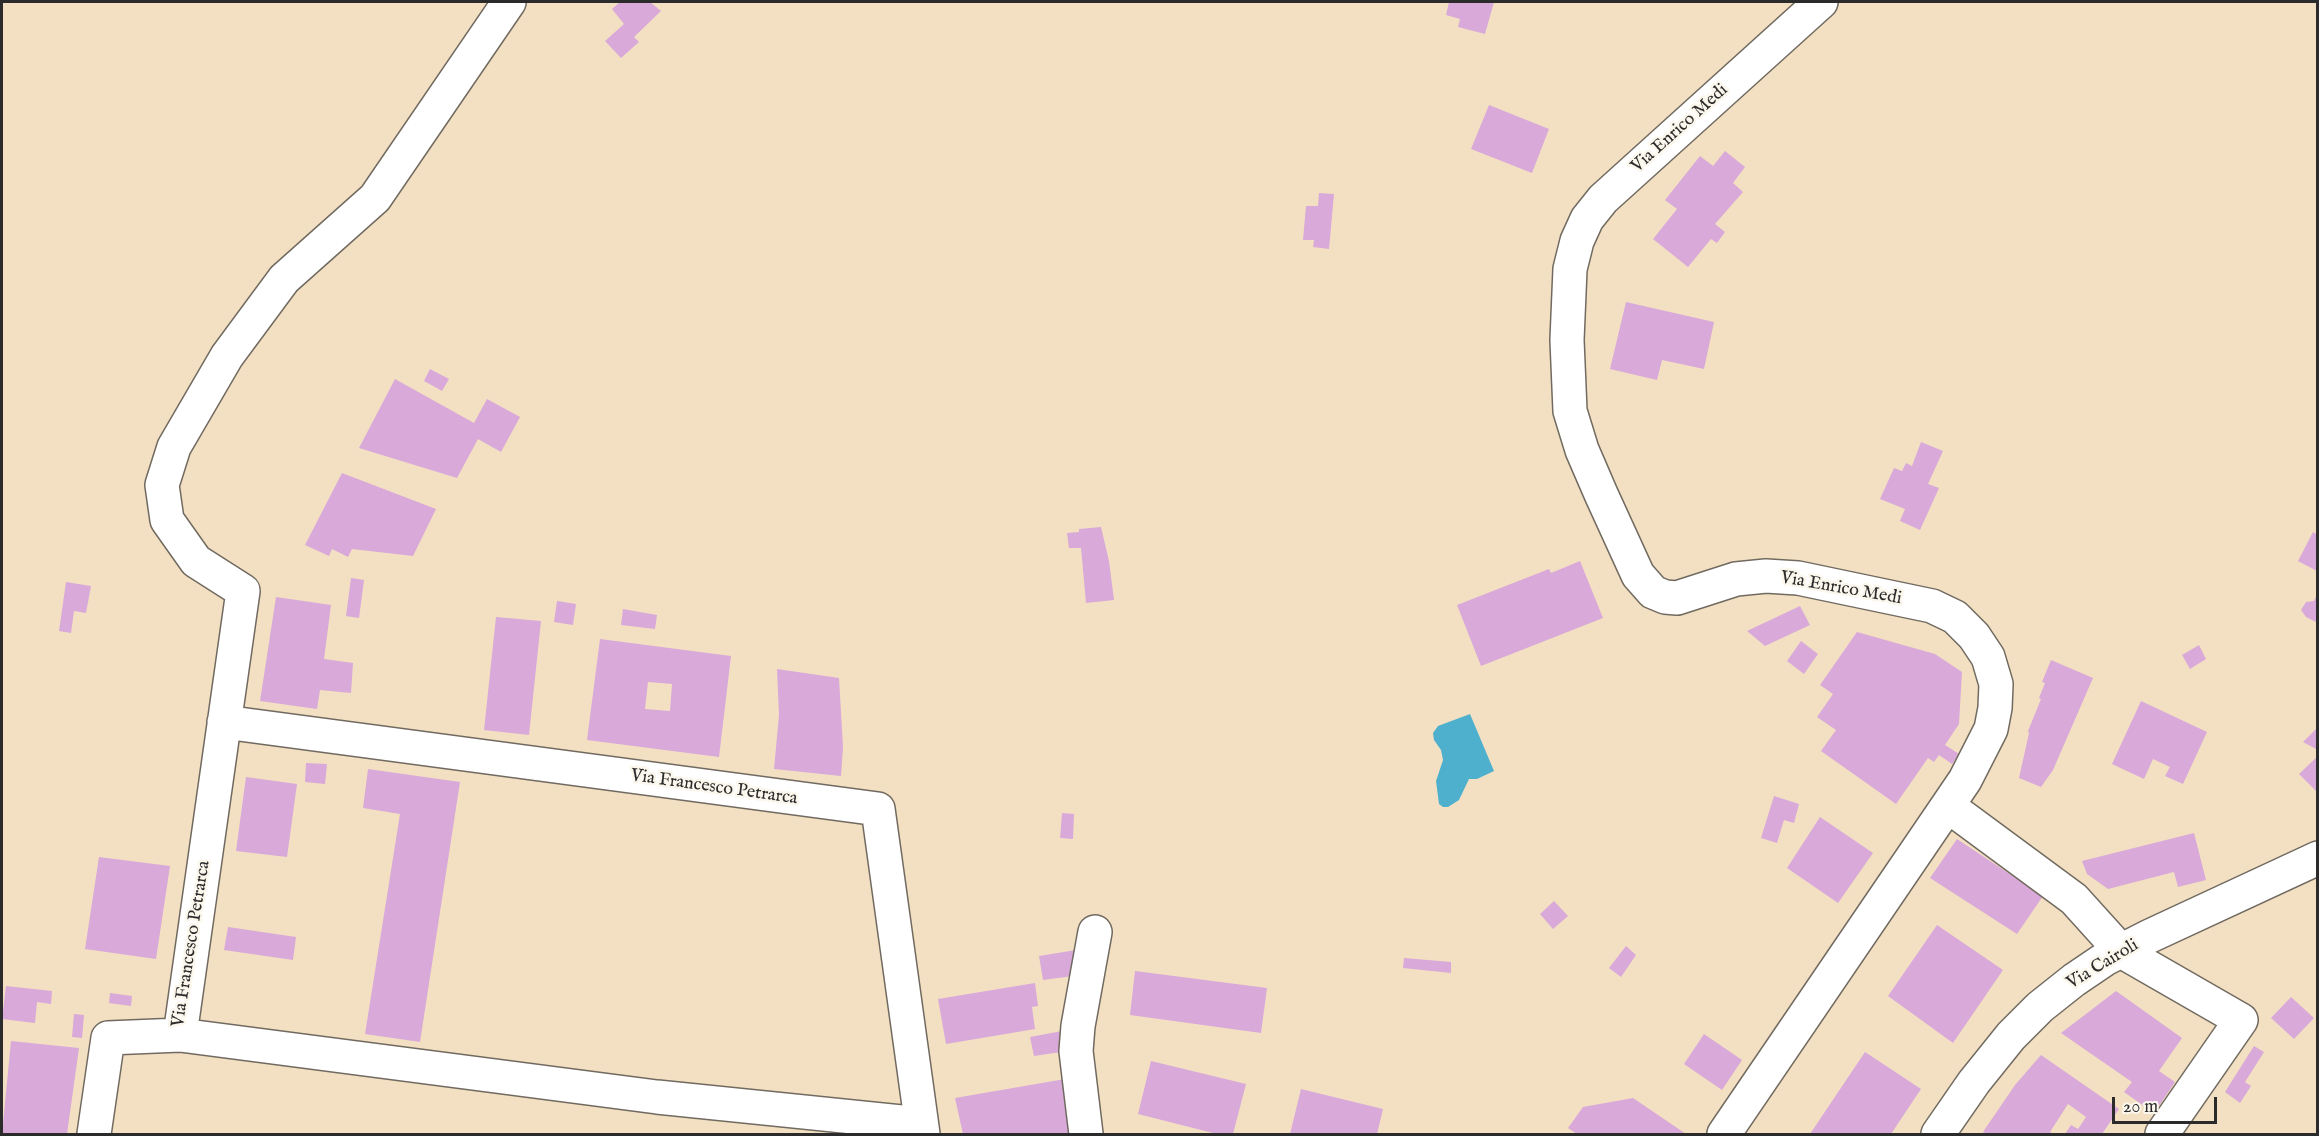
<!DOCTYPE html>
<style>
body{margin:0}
#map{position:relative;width:2319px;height:1136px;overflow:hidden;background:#f3e0c3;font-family:"IM FELL English",serif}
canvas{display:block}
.frame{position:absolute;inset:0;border:3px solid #2b2b2b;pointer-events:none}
.scale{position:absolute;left:2112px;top:1097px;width:105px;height:27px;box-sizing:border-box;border:3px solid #2b2b2b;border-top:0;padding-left:8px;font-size:18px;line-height:21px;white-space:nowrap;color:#2b2b2b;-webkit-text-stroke:4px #fbf7ec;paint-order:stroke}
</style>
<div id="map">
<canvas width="2319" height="1136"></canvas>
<div class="frame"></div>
<div class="scale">20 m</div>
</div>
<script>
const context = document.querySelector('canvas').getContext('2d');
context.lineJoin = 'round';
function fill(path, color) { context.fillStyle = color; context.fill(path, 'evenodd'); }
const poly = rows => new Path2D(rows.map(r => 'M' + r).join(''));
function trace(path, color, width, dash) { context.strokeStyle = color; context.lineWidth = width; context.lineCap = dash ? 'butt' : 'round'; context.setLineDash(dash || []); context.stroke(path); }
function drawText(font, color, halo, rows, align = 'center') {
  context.font = font + ' "IM FELL English",serif'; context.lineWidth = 5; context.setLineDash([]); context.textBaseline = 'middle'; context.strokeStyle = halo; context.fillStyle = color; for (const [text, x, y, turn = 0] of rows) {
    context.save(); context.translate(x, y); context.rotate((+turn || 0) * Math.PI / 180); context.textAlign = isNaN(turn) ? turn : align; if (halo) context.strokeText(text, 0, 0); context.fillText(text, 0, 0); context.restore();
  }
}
fill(poly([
 [1470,714,1494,771,1477,779,1469,779,1459,800,1448,807,1443,807,1439,804,1436,781,1443,760,1441,750,1434,740,1433,733,1438,726]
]), '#4eb0cd');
fill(poly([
 [620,2,650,2,661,11,634,37,639,42,621,58,605,41,624,24,612,9],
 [1449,2,1494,2,1485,34,1458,27,1460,19,1446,15],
 [1489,105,1549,129,1532,173,1471,149],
 [1725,151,1745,167,1733,183,1743,192,1715,224,1725,232,1717,243,1711,239,1688,267,1653,239,1677,209,1665,200,1700,156,1713,166],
 [1319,193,1334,194,1329,249,1313,247,1314,240,1303,240,1306,206,1318,206],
 [1626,302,1714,322,1704,369,1662,360,1657,380,1610,369],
 [430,369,449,379,442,391,424,381],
 [395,379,474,423,487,399,520,417,501,452,478,439,457,478,359,448],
 [1921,442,1943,451,1928,484,1939,488,1920,530,1900,521,1905,509,1880,499,1894,468,1902,471,1906,463,1912,466],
 [342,473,436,509,413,556,352,549,348,557,332,549,329,556,305,545],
 [1101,527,1109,561,1114,600,1086,603,1081,548,1069,548,1067,533,1079,532,1079,529],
 [2313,532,2318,535,2317,571,2298,561],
 [1580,561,1603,618,1481,666,1457,605,1549,569,1551,573],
 [351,578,364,580,359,618,346,616],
 [66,582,91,586,86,613,74,611,71,633,59,631],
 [2318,592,2318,623,2306,617,2301,610,2306,602,2314,601],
 [276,597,331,605,324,659,353,663,351,693,320,690,317,709,260,701],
 [557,601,576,604,573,625,554,622],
 [1800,606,1810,625,1765,646,1747,631],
 [623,609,657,615,655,629,621,625],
 [496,617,541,621,529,735,484,730],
 [1857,632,1935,654,1962,672,1959,724,1945,745,1959,754,1952,764,1939,755,1934,762,1928,758,1896,804,1821,751,1836,730,1817,717,1833,694,1820,685],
 [600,639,731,656,719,757,587,740],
 [648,682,672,684,670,711,645,709],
 [1801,641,1818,654,1804,674,1787,661],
 [2199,645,2206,659,2190,669,2182,655],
 [2051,660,2093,678,2053,770,2041,787,2019,778,2029,733,2028,731,2041,699,2039,698,2045,683,2042,682],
 [777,669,839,678,843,747,841,776,774,769,779,715],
 [2141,701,2207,732,2183,784,2165,776,2170,767,2153,759,2144,779,2112,764],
 [2318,727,2318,750,2303,742],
 [2318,756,2318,793,2299,774],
 [306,763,327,764,325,784,305,782],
 [368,769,460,782,420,1042,365,1034,400,814,363,808],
 [246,777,297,784,287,857,236,851],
 [1774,796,1799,804,1794,823,1784,820,1777,843,1761,838],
 [1062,813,1074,814,1073,839,1060,838],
 [1820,817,1873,853,1838,903,1787,868],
 [2194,833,2206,880,2178,887,2174,872,2108,889,2087,874,2082,861],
 [1957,839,2043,896,2017,934,1930,878],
 [99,857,170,866,156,959,85,949],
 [1554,901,1568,916,1553,929,1540,914],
 [1937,925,2003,970,1953,1043,1888,996],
 [228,927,296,937,293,960,224,950],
 [1626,946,1636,955,1621,977,1609,968],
 [1076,950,1073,976,1043,980,1039,956],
 [1404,958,1451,962,1451,973,1403,968],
 [1135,971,1267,988,1261,1033,1130,1015],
 [1035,983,1038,1006,1032,1007,1035,1029,946,1044,938,999],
 [6,986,52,991,51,1004,37,1002,35,1023,2,1019],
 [2116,991,2182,1038,2159,1071,2175,1082,2154,1113,2124,1092,2132,1082,2061,1033],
 [110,993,132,996,131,1006,109,1003],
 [2291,997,2314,1018,2294,1039,2271,1018],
 [74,1014,84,1015,82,1038,72,1037],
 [1062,1031,1061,1052,1034,1056,1030,1037],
 [1704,1034,1742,1060,1722,1090,1684,1064],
 [11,1041,79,1048,67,1134,2,1134],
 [2254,1046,2264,1052,2245,1082,2251,1086,2240,1103,2225,1092],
 [1865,1052,1921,1089,1891,1134,1810,1134],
 [2041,1055,2119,1109,2102,1134,2065,1134,2071,1125,2078,1129,2086,1117,2068,1104,2050,1132,2054,1134,1987,1134,1983,1132,2015,1085],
 [1151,1061,1246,1084,1233,1134,1217,1134,1138,1114],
 [1065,1079,1076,1134,963,1134,955,1098],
 [1301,1089,1383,1109,1377,1134,1290,1134],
 [1633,1098,1686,1134,1577,1134,1568,1128,1583,1107]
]), '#d8a9d9');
const minor = poly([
 [224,722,878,809,923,1134],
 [1948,806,2074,899,2121,951,2241,1020,2162,1134],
 [180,1035,657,1097,921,1124],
 [94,1134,108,1038,180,1035,243,591,196,561,167,520,162,485,174,447,227,356,284,279,375,198,509,2],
 [1086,1134,1076,1051,1078,1026,1095,932],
 [1724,1134,1965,780,1991,729,1995,708,1996,684,1988,657,1974,636,1955,617,1932,606,1798,578,1766,576,1736,579,1677,598,1665,597,1653,592,1638,575,1601,494,1582,450,1570,411,1567,340,1570,269,1577,241,1587,219,1603,199,1821,2],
 [1938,1134,1974,1082,2011,1036,2040,1007,2074,980,2105,959,2150,936,2318,858]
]);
trace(minor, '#716a60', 36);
trace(minor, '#fff', 33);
drawText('18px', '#2b2b2b', '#fbf7ec', [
 ["Via Enrico Medi",1680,129,-42],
 ["Via Enrico Medi",1841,589,10],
 ["Via Francesco Petrarca",714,788,8],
 ["Via Francesco Petrarca",192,944,-81],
 ["Via Cairoli",2103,965,-31]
]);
</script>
